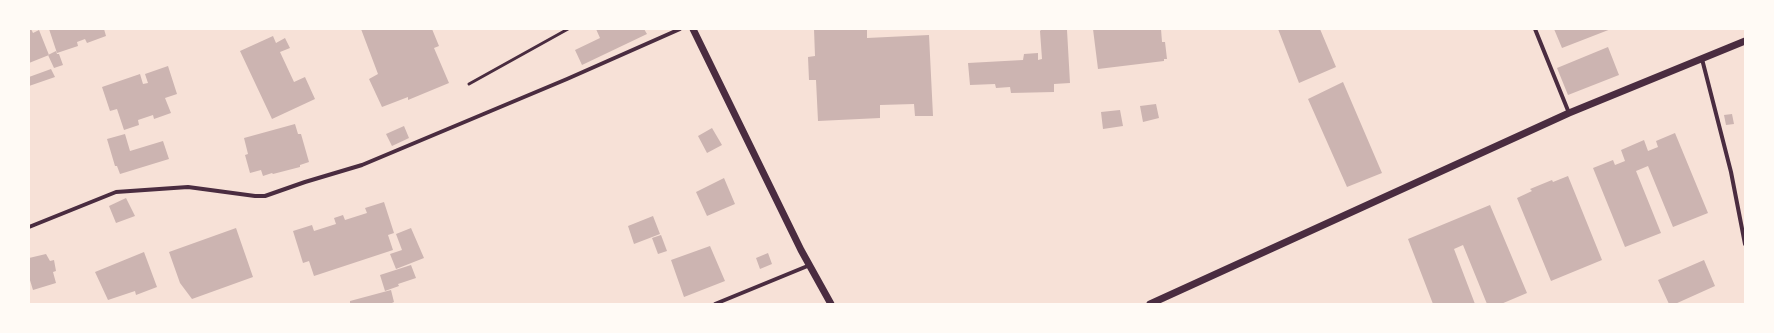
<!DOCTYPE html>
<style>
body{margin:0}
#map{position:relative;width:1774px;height:333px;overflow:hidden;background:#f7e1d7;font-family:Lato,sans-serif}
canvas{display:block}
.frame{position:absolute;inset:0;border:30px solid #fffaf5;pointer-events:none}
</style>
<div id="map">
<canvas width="1774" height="333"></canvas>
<div class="frame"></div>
</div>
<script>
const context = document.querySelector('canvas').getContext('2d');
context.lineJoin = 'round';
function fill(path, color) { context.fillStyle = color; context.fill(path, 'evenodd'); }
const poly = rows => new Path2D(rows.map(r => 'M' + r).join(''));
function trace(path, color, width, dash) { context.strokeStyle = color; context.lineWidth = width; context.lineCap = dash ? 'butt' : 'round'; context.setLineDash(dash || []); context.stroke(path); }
fill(poly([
 [29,29,31,29,33,33,39,30,49,55,29,63],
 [49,29,104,29,106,36,87,43,85,39,77,42,78,46,57,53],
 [361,29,432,29,439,46,434,48,449,83,408,100,408,97,382,107,369,79,378,74],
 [596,29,644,29,647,34,582,65,575,50,600,38],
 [814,29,867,29,867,38,929,35,933,116,915,116,914,104,880,105,880,118,818,121,816,80,809,80,808,57,815,56],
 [1042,29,1065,29,1067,30,1070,83,1054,84,1054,92,1011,93,1010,87,996,88,995,84,970,85,968,63,1023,60,1024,54,1038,53,1038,60,1042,59,1040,31],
 [1093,29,1161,29,1162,42,1165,42,1167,59,1164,59,1164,61,1098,69],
 [1278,29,1320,29,1336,67,1299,83],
 [1554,29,1611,29,1562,48],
 [273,36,276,43,285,38,290,48,280,52,294,82,305,77,315,99,272,119,240,51],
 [1608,47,1619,75,1568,95,1557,68],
 [56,51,57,54,59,54,63,65,54,68,48,55],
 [168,66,177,94,165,98,171,113,154,119,153,115,138,120,139,125,124,130,117,109,110,111,102,87,140,74,143,84,148,83,145,74],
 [51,69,55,77,29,86,29,77],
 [1343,82,1382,173,1347,187,1308,99],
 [1156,104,1159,118,1143,122,1140,106],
 [1120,110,1123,126,1103,129,1101,112],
 [1732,114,1734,124,1726,125,1724,115],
 [295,124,298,134,301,134,309,162,300,165,300,167,273,174,272,173,263,176,261,170,250,173,245,155,248,154,244,138],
 [404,126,409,138,392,146,386,134],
 [712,128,722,145,707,153,698,136],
 [1675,133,1708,213,1673,227,1648,166,1636,171,1661,233,1625,247,1593,168,1613,160,1615,165,1625,161,1621,150,1644,140,1648,151,1658,147,1656,141],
 [125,134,130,151,163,141,169,159,120,174,117,166,115,166,107,139],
 [1568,176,1602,260,1551,281,1517,198,1532,191,1530,189,1552,180,1553,182],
 [724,178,735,204,707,216,696,192],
 [126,198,135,216,116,223,109,206],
 [384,202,394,233,388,235,393,250,314,276,309,261,303,263,293,231,312,225,314,231,336,224,334,218,343,215,345,220,367,213,365,208],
 [1490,205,1527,293,1501,304,1487,304,1463,245,1454,249,1475,304,1433,304,1408,239],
 [653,216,660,234,634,244,628,226],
 [236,228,253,277,192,299,180,283,169,252],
 [411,228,424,258,396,269,390,254,402,250,396,234],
 [661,235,667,251,658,254,652,238],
 [710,246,725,281,684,297,671,260],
 [144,252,157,287,136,295,135,291,108,300,95,272],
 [768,253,772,264,760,269,756,258],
 [46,254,50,261,54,260,56,271,53,272,56,283,33,290,29,277,29,258],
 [1704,260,1715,286,1675,304,1669,304,1658,280],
 [411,265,416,278,398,284,399,286,385,291,380,275],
 [391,290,394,302,390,304,350,304,350,301]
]), '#ccb4b1');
trace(poly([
 [469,84,568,29]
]), '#4a2c40', 3);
trace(poly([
 [1535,29,1569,113],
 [1702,59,1731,172,1745,244],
 [29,227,116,192,188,187,255,196,265,196,305,182,362,165,567,79,680,29],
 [715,304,810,265]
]), '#4a2c40', 4);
trace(poly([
 [693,29,801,250,831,304],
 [1150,304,1569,113,1745,41]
]), '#4a2c40', 7);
</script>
